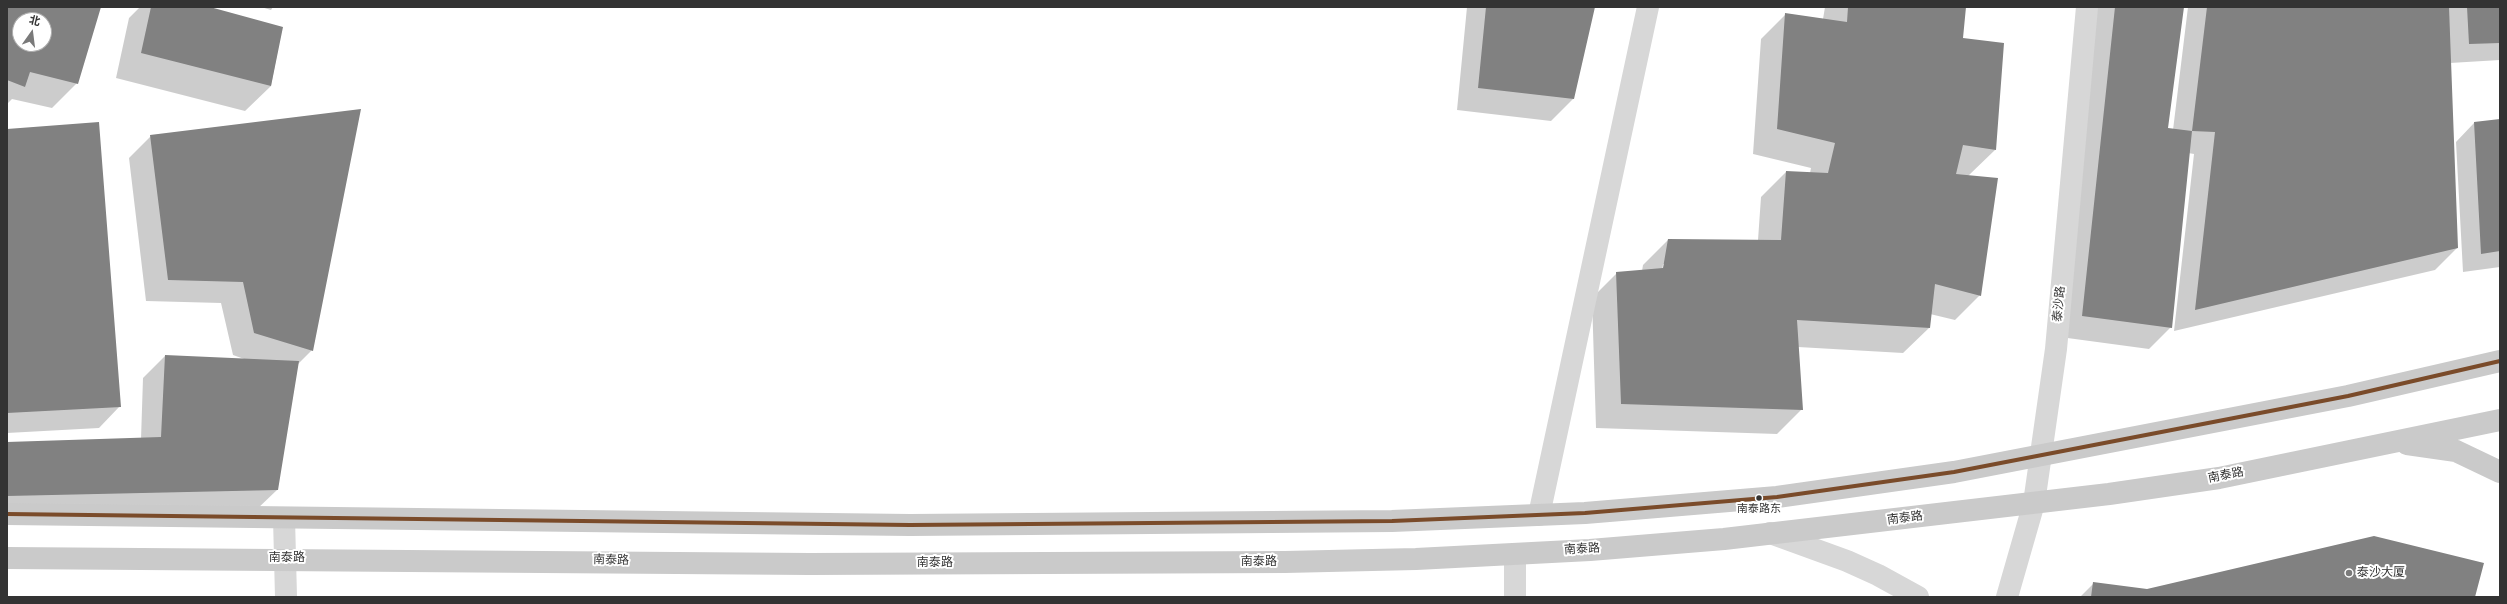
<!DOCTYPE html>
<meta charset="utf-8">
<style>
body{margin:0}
#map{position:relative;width:2507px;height:604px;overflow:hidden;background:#fff;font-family:"Source Sans 3","Noto Sans SC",sans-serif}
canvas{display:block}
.frame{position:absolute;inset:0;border:8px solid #333;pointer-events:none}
.north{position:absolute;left:12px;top:12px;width:40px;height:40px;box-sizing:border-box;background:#fff;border:1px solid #adadad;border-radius:50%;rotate:14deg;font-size:11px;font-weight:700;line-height:16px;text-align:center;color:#333}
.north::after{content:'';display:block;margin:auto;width:14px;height:18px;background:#7a7a7a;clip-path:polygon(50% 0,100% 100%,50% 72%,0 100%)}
</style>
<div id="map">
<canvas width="2507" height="604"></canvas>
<div class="frame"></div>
<div class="north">北</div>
</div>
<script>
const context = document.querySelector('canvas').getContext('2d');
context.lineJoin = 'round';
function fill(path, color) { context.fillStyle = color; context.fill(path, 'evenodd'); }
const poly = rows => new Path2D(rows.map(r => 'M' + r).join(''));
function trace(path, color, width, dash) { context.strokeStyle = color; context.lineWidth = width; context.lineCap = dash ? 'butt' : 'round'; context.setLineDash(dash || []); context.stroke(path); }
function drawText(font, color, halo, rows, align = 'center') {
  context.font = font + ' "Source Sans 3","Noto Sans SC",sans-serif'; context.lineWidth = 4; context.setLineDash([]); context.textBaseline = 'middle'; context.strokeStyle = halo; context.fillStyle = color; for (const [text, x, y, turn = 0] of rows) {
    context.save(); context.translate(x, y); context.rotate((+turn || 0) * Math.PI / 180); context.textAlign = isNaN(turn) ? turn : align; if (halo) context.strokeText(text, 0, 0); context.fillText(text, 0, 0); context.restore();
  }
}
fill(poly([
 [7,7,100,7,77,83,52,108,12,99,7,104],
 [20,20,44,20,44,44,20,44],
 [140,7,206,7,282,28,271,86,245,111,116,78,129,18],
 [261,7,273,7,271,10],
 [1467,7,1594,7,1573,99,1551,121,1457,110],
 [1825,7,1965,7,1962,39,1995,150,1968,176,1980,295,1955,320,1930,314,1929,328,1903,353,1798,347,1802,409,1777,434,1596,428,1592,298,1617,273,1642,271,1643,265,1668,240,1758,240,1761,197,1786,172,1810,173,1811,168,1753,154,1761,39,1786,14,1823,19],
 [1663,264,1665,264,1662,273],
 [2096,7,2183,7,2167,129,2173,130,2188,7,2500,7,2500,60,2450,63,2457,248,2435,270,2174,331,2194,154,2188,153,2171,327,2149,349,2060,337],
 [2500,120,2500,267,2463,272,2456,142,2474,123],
 [7,130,120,406,99,428,7,433],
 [151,136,312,350,298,364,277,490,255,511,7,517,7,443,141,439,143,378,165,356,247,360,233,355,221,303,146,301,129,158],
 [2094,583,2147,590,2474,597,2080,597]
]), '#0003');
fill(poly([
 [7,7,101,7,78,84,30,72,25,87,7,80],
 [20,20,44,20,44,44,20,44],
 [151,7,210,7,283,27,271,86,141,53],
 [1486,7,1595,7,1574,99,1478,88],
 [1848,7,1966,7,1963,38,2004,43,1996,150,1963,145,1956,174,1998,178,1981,296,1935,284,1930,328,1797,320,1803,410,1621,404,1616,272,1663,268,1668,239,1781,240,1786,171,1828,173,1835,143,1777,129,1785,13,1847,22],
 [2115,7,2184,7,2168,128,2192,131,2172,328,2082,316],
 [2207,7,2449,7,2458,248,2195,310,2215,132,2192,131],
 [2467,7,2500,7,2500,43,2469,44],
 [361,109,313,351,254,333,243,282,168,280,150,135],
 [2500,119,2500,251,2481,254,2474,122],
 [99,122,121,407,7,413,7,129],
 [165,355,299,361,278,490,7,496,7,442,161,437],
 [2374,536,2484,563,2475,597,2091,597,2093,582,2147,589]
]), '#818181');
trace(poly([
 [1539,515,1648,7],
 [284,518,286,597],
 [1770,533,1847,561,1878,575,1918,597],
 [1515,597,1515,554],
 [2007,597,2034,503,2056,349,2087,7]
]), '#d7d7d7', 22);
trace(poly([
 [2407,444,2456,451,2500,472],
 [7,514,910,525,1392,521,1585,513,1777,497,1954,472,2348,396,2500,361],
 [7,558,810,564,1285,562,1416,559,1590,550,1724,539,2109,494,2219,478,2500,420]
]), '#cacaca', 22);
trace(poly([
 [7,514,910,525,1392,521,1585,513,1777,497,1954,472,2348,396,2500,361]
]), '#7a4b2a', 4);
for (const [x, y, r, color] of [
 [1759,498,3.5,"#333"],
 [2349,573,4,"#7a7a7a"]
]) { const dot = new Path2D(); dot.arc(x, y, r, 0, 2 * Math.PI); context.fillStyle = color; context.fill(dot); trace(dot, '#fff', 1.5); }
drawText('11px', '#333', '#fff', [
 ["南泰路东",1759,510]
]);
drawText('12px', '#333', '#fff', [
 ["泰沙路",2060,304,-85],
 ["南泰路",2226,476,-11],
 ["南泰路",1905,519,-7],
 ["南泰路",1582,550,-4],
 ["南泰路",287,558],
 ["南泰路",611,561,1],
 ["南泰路",1259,562],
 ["南泰路",935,563]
]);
drawText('12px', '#333', '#fff', [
 ["泰沙大厦",2357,573]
], 'left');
</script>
